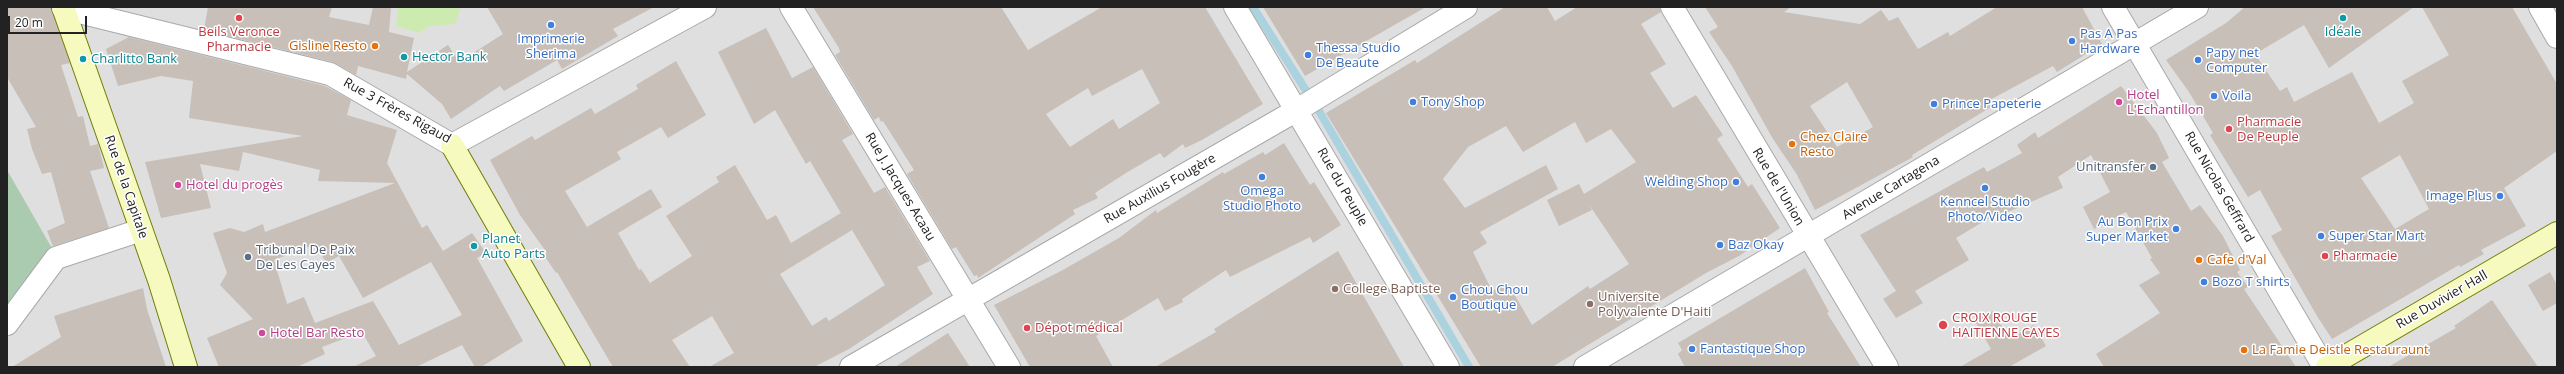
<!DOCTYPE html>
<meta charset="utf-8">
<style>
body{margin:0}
#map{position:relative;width:2564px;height:374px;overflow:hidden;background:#f2efe9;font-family:"Open Sans",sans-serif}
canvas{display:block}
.frame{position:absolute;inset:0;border:8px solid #222;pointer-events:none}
.scale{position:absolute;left:8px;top:16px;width:79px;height:18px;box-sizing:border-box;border:2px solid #222;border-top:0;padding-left:5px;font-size:12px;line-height:14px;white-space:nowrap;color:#222;-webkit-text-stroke:3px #fff;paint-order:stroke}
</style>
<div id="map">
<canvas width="2564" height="374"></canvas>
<div class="frame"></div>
<div class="scale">20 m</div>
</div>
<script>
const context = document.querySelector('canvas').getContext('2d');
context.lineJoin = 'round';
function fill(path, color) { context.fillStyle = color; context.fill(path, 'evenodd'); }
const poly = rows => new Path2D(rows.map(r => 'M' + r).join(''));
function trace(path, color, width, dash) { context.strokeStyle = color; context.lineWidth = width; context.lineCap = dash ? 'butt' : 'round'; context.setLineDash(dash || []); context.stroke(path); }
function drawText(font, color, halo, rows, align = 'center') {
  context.font = font + ' "Open Sans",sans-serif'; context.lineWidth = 3; context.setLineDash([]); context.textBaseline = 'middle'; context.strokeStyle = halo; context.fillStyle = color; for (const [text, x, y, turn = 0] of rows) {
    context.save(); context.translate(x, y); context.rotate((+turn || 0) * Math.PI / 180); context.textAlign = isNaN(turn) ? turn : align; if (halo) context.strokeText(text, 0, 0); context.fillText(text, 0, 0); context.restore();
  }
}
fill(poly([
 [7,7,2557,7,2557,367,7,367]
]), '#e0dfdf');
fill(poly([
 [398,7,461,7,455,24,429,26,419,33,396,26]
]), '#cdebb0');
fill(poly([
 [7,170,53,250,7,307]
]), '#aacbaf');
trace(poly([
 [1253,7,1319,111,1469,367]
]), '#aad3df', 8);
fill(poly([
 [7,7,51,7,70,63,61,65,78,117,83,116,90,146,98,144,104,168,90,171,109,228,53,246,47,231,65,223,51,172,42,174,32,149,27,129,36,127,7,77],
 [208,7,332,7,329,17,369,25,373,7,391,7,389,32,414,38,407,72,448,45,459,62,503,34,487,7,654,7,613,29,618,36,562,69,557,60,504,91,500,86,451,119,442,104,407,74,406,79,358,66,356,75,333,62,204,30],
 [813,7,1001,7,1028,50,1102,7,1205,7,1263,104,1202,140,1185,148,1183,144,1164,158,1160,153,1126,173,1095,193,1098,198,1073,210,1075,214,978,278,977,275,974,276,956,247,952,249,907,174,914,170,883,121,881,122,879,117,874,120,835,55,840,52,839,48],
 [1142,69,1160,103,1119,129,1113,119,1070,147,1046,114,1088,88,1092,96],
 [1263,7,1426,7,1305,76],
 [1505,7,1547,7,1555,21,1577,7,1660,7,1661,12,1641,24,1666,64,1650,73,1673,108,1696,95,1723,135,1717,139,1748,187,1752,184,1780,228,1739,256,1706,273,1552,367,1481,367,1326,113,1415,60,1417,63],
 [1575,122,1586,143,1611,129,1636,162,1584,194,1579,184,1547,200,1559,226,1592,210,1588,203,1629,264,1590,289,1588,286,1532,325,1507,282,1492,291,1473,252,1487,243,1480,232,1558,189,1546,165,1465,208,1443,179,1468,147,1506,126,1523,152],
 [1705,7,1791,7,1784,12,1860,24,1881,10,1889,21,1898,17,1918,49,1948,32,1950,36,1997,7,2082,7,2102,44,2057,72,2053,66,1988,101,1991,107,1912,155,1913,157,1815,210,1796,173,1773,139,1732,66,1709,32,1718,27],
 [1847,82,1873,127,1837,147,1810,106],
 [2245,7,2414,7,2329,68,2304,25,2255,54,2280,91,2287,87,2294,102,2352,72,2379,123,2414,103,2402,81,2449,55,2422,7,2512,7,2557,84,2557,151,2504,188,2526,226,2481,250,2484,254,2460,267,2459,265,2332,339,2317,316,2271,236,2282,230,2260,190,2248,197,2210,135,2213,133,2189,92,2166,60,2226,23],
 [2400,155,2429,209,2395,229,2361,178],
 [766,28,792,78,813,67,853,134,842,140,874,193,885,187,930,261,917,267,933,294,849,349,814,367,709,367,734,353,712,316,672,340,690,367,613,367,557,272,556,273,544,255,547,253,520,215,490,160,532,136,535,140,591,108,595,114,638,89,636,85,676,61,706,115,668,138,661,127,617,152,621,159,565,191,587,227,651,189,662,207,618,233,639,270,641,269,650,283,692,256,666,216,719,182,716,177,735,165,767,220,776,215,791,243,841,213,810,161,806,164,775,110,754,124,718,52],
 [852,230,885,285,829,321,826,317,812,326,780,274],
 [129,37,325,86,351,100,347,115,397,130,387,163,422,228,427,225,443,251,472,233,486,253,477,258,523,341,481,367,475,367,462,345,416,367,353,367,376,356,362,332,322,347,325,354,297,367,219,367,207,338,253,319,220,285,227,273,213,233,230,228,244,232,263,224,265,232,395,183,318,181,320,170,243,152,239,171,200,164,211,208,161,218,145,162,303,136,189,118,193,81,161,76,118,86,106,49],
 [316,244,326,263,339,256,363,298,431,262,462,315,399,345,373,301,315,323,304,297,287,304,274,260],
 [2121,86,2157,133,2169,158,2162,162,2191,211,2200,205,2223,236,2240,270,2237,272,2248,287,2244,289,2296,367,2104,367,2096,354,2160,313,2139,285,2160,273,2150,259,2152,258,2126,212,2094,229,2083,207,2110,192,2091,155,2058,177,2063,188,1992,219,1991,217,1956,238,1969,260,1915,291,1923,303,1896,318,1883,299,1896,291,1860,235,1984,167,1987,172,2022,153,2017,145,2035,132,2038,138],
 [1284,143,1310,185,1314,182,1341,225,1313,243,1310,237,1230,277,1226,270,1182,299,1183,302,1165,311,1158,298,1096,336,1113,367,1030,367,994,305,1061,271,1119,238,1156,210,1157,213,1223,172,1224,174,1263,152,1265,155],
 [1338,251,1404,367,1155,367,1216,332,1214,329],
 [1805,268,1829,312,1827,313,1861,367,1685,367,1678,354,1682,350,1678,343],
 [2550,272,2557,285,2557,303,2543,311,2528,285],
 [143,288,147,309,166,367,12,367,61,337,54,316],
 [2492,300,2538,367,2388,367,2456,328,2454,326],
 [1993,311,2009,339,2034,325,2046,346,2009,367,1960,367,1991,349,1975,321],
 [948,333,970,367,895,367]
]), '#c7bfb8');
const street = poly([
 [791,7,1009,367],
 [1235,7,1448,367],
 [1672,7,1887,367],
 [2113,7,2324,367],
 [2540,7,2557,37],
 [63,8,330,74,452,145,705,7],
 [7,324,56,258,141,230],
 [851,367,1297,110,1466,7],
 [1585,367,2197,7]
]);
const secondary = poly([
 [63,7,159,280,186,367],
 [452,145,579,367],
 [2327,367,2557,233]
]);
trace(street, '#a9a9a9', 24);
trace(secondary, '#707d05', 24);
trace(street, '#fff', 22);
trace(secondary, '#f7fabf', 22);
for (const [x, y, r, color] of [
 [239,18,4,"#e0444e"],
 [2343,18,4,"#0f9aa8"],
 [551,25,4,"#3f7fe0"],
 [2072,41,4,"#3f7fe0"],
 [375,46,4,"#e8710a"],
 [1308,55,4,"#3f7fe0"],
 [404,57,4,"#0f9aa8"],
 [83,59,4,"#0f9aa8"],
 [2198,60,4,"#3f7fe0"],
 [2214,96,4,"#3f7fe0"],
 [1413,102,4,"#3f7fe0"],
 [2119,102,4,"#d1479c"],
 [1934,104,4,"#3f7fe0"],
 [2229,129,4,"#e0444e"],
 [1792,144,4,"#e8710a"],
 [2153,167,4,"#5c6f8a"],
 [1262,177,4,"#3f7fe0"],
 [1736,182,4,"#3f7fe0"],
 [178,185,4,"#d1479c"],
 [1985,188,4,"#3f7fe0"],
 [2500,196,4,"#3f7fe0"],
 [2176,229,4,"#3f7fe0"],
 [2321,236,4,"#3f7fe0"],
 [1720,245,4,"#3f7fe0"],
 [474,246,4,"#0f9aa8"],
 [2325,256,4,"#e0444e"],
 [248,257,4,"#5c6f8a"],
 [2199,260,4,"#e8710a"],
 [2204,282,4,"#3f7fe0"],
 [1335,289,4,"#8d6e63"],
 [1453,297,4,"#3f7fe0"],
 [1590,304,4,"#8d6e63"],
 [1943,325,5,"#e0444e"],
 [1027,328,4,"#e0444e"],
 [262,333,4,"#d1479c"],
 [1692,349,4,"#3f7fe0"],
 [2244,350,4,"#e8710a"]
]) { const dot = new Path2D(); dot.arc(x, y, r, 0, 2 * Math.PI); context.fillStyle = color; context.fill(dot); trace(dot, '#fff', 1.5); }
drawText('13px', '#be3a42', '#fff', [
 ["Beils Veronce",239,32,"center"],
 ["Pharmacie",239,47,"center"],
 ["Pharmacie",2237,122],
 ["De Peuple",2237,137],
 ["Pharmacie",2333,256],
 ["CROIX ROUGE",1952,318],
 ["HAITIENNE CAYES",1952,333],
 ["Dépot médical",1035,328]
], 'left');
drawText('13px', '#0d838f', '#fff', [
 ["Idéale",2343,32,"center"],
 ["Hector Bank",412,57],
 ["Charlitto Bank",91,59],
 ["Planet",482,239],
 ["Auto Parts",482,254]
], 'left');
drawText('13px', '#366cbe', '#fff', [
 ["Pas A Pas",2080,34],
 ["Hardware",2080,49],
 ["Imprimerie",551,39,"center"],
 ["Sherima",551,54,"center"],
 ["Thessa Studio",1316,48],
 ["De Beaute",1316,63],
 ["Papy net",2206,53],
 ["Computer",2206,68],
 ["Voila",2222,96],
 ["Tony Shop",1421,102],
 ["Prince Papeterie",1942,104],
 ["Welding Shop",1728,182,"right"],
 ["Omega",1262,191,"center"],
 ["Studio Photo",1262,206,"center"],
 ["Image Plus",2492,196,"right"],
 ["Kenncel Studio",1985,202,"center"],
 ["Photo/Video",1985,217,"center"],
 ["Au Bon Prix",2168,222,"right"],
 ["Super Market",2168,237,"right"],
 ["Super Star Mart",2329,236],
 ["Baz Okay",1728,245],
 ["Bozo T shirts",2212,282],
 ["Chou Chou",1461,290],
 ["Boutique",1461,305],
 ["Fantastique Shop",1700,349]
], 'left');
drawText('13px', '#c56008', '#fff', [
 ["Gisline Resto",367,46,"right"],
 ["Chez Claire",1800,137],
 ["Resto",1800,152],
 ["Cafe d'Val",2207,260],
 ["La Famie Deistle Restauraunt",2252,350]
], 'left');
drawText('13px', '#b23c85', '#fff', [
 ["Hotel",2127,95],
 ["L'Echantillon",2127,110],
 ["Hotel du progès",186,185],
 ["Hotel Bar Resto",270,333]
], 'left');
drawText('13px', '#222', '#fff', [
 ["Rue 3 Frères Rigaud",397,111,29],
 ["Rue de la Capitale",126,187,71],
 ["Rue J. Jacques Acaau",900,187,59],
 ["Rue du Peuple",1342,187,60],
 ["Rue de l'Union",1778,187,59],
 ["Rue Nicolas Geffrard",2219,187,60],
 ["Avenue Cartagena",1891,188,-31],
 ["Rue Auxilius Fougère",1160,189,-30],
 ["Rue Duvivier Hall",2442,300,-30]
]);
drawText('13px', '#4e5e75', '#fff', [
 ["Unitransfer",2145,167],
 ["Tribunal De Paix",256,250,"left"],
 ["De Les Cayes",256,265,"left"]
], 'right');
drawText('13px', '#785e54', '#fff', [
 ["College Baptiste",1343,289],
 ["Universite",1598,297],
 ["Polyvalente D'Haiti",1598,312]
], 'left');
</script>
